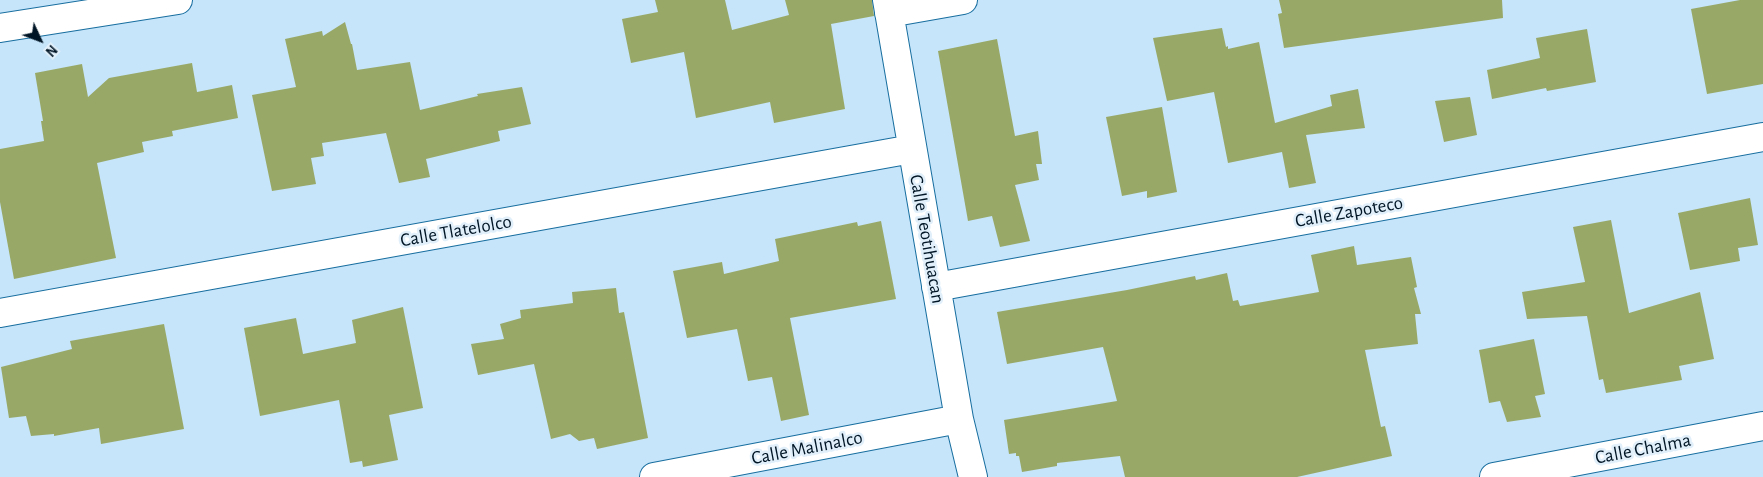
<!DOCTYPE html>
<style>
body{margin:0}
#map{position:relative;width:1763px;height:477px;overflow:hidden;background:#c6e4fa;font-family:"Alegreya Sans",sans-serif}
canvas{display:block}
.north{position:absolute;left:15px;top:15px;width:50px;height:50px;-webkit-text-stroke:4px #e0effa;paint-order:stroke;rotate:133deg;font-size:14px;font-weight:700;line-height:20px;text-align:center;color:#001525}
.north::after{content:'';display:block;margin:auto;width:18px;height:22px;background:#001525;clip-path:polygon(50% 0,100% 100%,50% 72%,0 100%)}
</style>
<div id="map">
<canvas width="1763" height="477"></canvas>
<div class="north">N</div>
</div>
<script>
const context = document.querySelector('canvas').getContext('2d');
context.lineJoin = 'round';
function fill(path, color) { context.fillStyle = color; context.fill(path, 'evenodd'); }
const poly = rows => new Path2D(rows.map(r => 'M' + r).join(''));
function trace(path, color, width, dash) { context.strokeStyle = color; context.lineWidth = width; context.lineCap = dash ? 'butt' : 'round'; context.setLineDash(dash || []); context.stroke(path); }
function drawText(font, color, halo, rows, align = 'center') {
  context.font = font + ' "Alegreya Sans",sans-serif'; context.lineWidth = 5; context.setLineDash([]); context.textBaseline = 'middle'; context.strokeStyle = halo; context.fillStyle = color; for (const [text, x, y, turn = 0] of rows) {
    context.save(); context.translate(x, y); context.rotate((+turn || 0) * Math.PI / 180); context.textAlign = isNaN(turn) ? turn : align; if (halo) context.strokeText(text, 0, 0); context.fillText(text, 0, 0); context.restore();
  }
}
fill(poly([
 [655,0,725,0,732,30,789,15,785,0,872,0,874,16,831,24,845,109,774,123,770,102,696,118,684,52,631,63,622,19,658,12],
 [1279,0,1502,0,1503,18,1284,48,1278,14,1282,13],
 [1740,0,1763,0,1763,84,1707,94,1691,9],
 [345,22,351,44,352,44,357,70,410,62,420,110,478,96,477,94,522,87,531,124,498,131,500,141,426,159,430,177,399,183,386,133,322,143,324,156,311,158,316,184,272,191,252,95,296,87,285,39,322,31,323,36],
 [1222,28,1226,47,1228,46,1228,49,1259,42,1275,123,1332,106,1330,95,1358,89,1365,128,1306,135,1316,183,1289,188,1282,152,1228,163,1214,92,1167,101,1153,38],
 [1587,29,1596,82,1547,91,1546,88,1492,99,1487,70,1540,58,1536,38],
 [997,39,1015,136,1038,131,1042,164,1036,164,1039,180,1015,185,1030,241,1000,247,992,216,968,221,938,51],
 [192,63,197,92,232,85,238,118,172,131,173,136,142,142,144,152,97,163,116,258,14,279,0,202,0,149,44,141,41,121,43,121,35,73,82,64,88,97,109,78],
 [1470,97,1477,135,1444,142,1435,101],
 [1162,107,1177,192,1147,198,1147,191,1122,196,1106,117],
 [1750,198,1758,245,1738,248,1740,261,1690,270,1678,213],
 [1611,220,1629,313,1700,292,1714,359,1679,366,1682,380,1606,393,1603,379,1599,380,1587,316,1527,319,1522,292,1585,282,1573,227],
 [881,221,896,299,790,318,809,415,781,421,772,377,748,381,737,329,687,338,673,271,722,262,724,274,779,261,775,239,857,222,858,226],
 [1354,246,1357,265,1411,257,1417,287,1414,288,1421,314,1415,314,1418,344,1365,350,1381,427,1385,426,1392,456,1297,477,1125,477,1120,456,1057,463,1057,466,1022,472,1019,456,1016,456,1016,453,1009,454,1004,420,1117,401,1103,347,1007,364,997,312,1127,290,1195,276,1196,280,1227,273,1233,301,1238,300,1240,306,1319,292,1311,255],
 [616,288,619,313,624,312,648,438,597,449,594,438,579,441,570,434,551,439,534,364,478,375,471,344,504,339,500,324,521,318,520,310,573,303,572,292],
 [403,307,423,408,389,415,398,460,363,467,362,461,350,463,339,400,260,416,244,328,296,318,303,354,356,343,352,320],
 [164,324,184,429,101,444,99,428,54,436,54,434,31,436,26,416,9,418,1,367,72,349,70,341],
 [1534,339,1545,394,1535,396,1541,417,1507,422,1500,401,1489,403,1479,350]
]), '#98a967');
const minor = poly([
 [887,0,959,419,973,477],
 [889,13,963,0],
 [0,28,178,0],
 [936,287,1763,137],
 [0,313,912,149],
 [654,477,959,419],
 [1494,477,1763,426]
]);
trace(minor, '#176e9f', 30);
trace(minor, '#fff', 28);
drawText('19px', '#001525', '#e0effa', [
 ["Calle Zapoteco",1349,212,-10],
 ["Calle Tlatelolco",456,231,-10],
 ["Calle Teotihuacan",927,239,80],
 ["Calle Malinalco",807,448,-11],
 ["Calle Chalma",1643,449,-11]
]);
</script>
